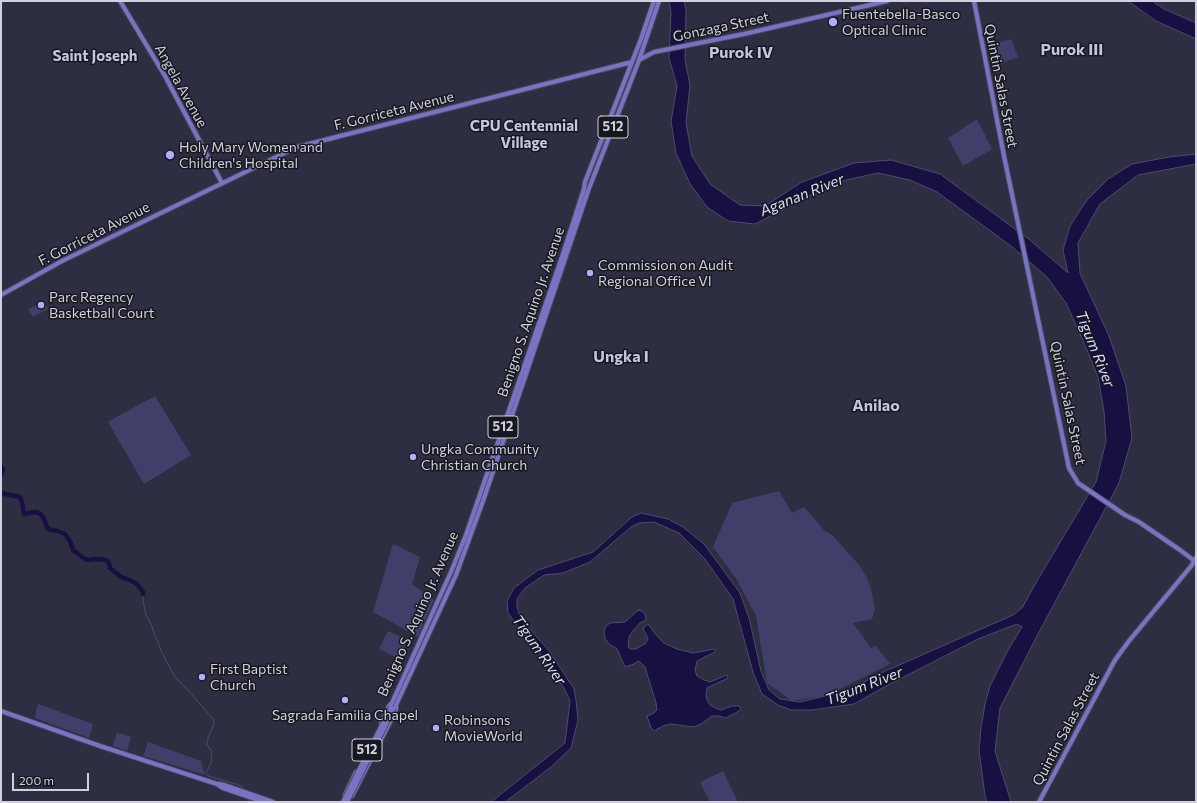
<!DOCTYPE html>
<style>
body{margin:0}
#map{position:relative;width:1197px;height:803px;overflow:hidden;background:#2d2e41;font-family:Commissioner,sans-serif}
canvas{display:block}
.frame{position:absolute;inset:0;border:2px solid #d0d1dd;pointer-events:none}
.scale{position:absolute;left:12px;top:773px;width:77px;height:18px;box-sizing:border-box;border:2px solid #d0d1dd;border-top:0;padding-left:5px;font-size:12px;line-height:14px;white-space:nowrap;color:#d0d1dd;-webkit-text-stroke:3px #171720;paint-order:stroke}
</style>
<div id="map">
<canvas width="1197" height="803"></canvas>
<div class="frame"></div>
<div class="scale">200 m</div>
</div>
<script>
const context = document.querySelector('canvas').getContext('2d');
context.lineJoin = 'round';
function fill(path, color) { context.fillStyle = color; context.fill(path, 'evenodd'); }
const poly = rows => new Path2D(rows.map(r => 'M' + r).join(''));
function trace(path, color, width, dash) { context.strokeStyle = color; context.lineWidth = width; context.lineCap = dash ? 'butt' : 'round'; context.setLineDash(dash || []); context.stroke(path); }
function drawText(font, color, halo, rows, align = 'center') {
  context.font = font + ' Commissioner,sans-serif'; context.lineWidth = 3; context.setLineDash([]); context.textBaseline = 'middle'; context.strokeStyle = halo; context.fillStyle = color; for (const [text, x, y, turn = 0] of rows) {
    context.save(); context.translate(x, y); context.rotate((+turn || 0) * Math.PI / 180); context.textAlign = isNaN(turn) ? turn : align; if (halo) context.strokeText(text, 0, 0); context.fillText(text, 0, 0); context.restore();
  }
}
fill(poly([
 [1011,39,1018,57,1000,64,994,44],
 [977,119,992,149,963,166,948,138],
 [44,301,48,309,33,317,28,309],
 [155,396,191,455,144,484,108,422,118,416],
 [779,491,792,513,804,507,824,530,832,535,860,566,868,580,872,593,875,610,872,619,853,623,871,648,876,646,890,664,826,696,792,701,767,683,756,616,737,580,713,547,732,503],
 [393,544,420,557,412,584,434,600,418,637,373,612],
 [388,631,408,640,399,659,379,649],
 [38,704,93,724,89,738,35,718,35,716],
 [117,732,131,737,127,751,113,746],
 [148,742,201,761,205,775,143,756],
 [723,771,738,802,710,802,700,782]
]), '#403f69');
const water = poly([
 [669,1,684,1,686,10,685,60,690,85,686,123,692,156,710,184,740,205,765,206,802,182,854,163,891,160,940,174,1030,240,1068,273,1063,250,1070,226,1087,200,1108,179,1132,164,1169,157,1196,154,1196,164,1138,175,1100,204,1078,243,1080,273,1109,336,1126,386,1132,438,1119,483,1039,632,1000,708,995,751,1011,802,987,802,985,796,979,750,981,728,985,704,990,686,1008,650,1022,627,1017,624,978,639,886,686,854,704,812,710,791,710,778,705,762,694,753,672,733,599,705,559,679,533,654,522,639,523,631,527,590,562,563,573,544,575,525,588,517,599,517,607,521,619,550,652,574,689,576,700,578,720,571,748,551,767,505,802,491,802,565,743,570,701,564,688,536,648,519,628,508,613,507,601,514,588,538,570,593,552,632,517,641,513,668,519,683,527,704,544,740,593,749,618,761,671,769,690,780,699,800,702,847,691,881,673,1013,615,1022,608,1037,581,1096,482,1106,441,1104,411,1098,377,1082,338,1066,303,1047,277,1011,246,937,192,910,180,878,173,846,180,807,197,755,224,728,221,707,207,690,184,676,153,671,121,677,86,669,58,671,12,669,1],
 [1128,1,1152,1,1164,9,1196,23,1196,39,1156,21,1128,1],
 [639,610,642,611,645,614,646,620,640,623,632,632,629,637,628,647,630,649,636,649,646,643,648,639,643,628,648,624,656,635,664,643,677,649,693,653,714,649,715,650,715,652,697,661,695,670,697,676,704,680,710,682,727,675,728,678,707,688,706,694,707,700,710,705,715,708,721,710,732,706,739,706,741,708,739,711,726,718,719,716,712,716,701,724,694,727,671,724,663,726,654,731,651,728,647,716,654,713,657,710,656,703,645,667,640,662,638,661,634,664,625,667,617,649,608,643,605,638,604,631,606,626,610,623,625,622,636,612,639,610]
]);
fill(water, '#171041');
trace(water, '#4e4a70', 1);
trace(poly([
 [143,594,143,601,146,615,150,622,162,653,175,677,187,689,213,719,214,724,208,738,207,744,212,752,211,763,206,773,208,776,236,784,243,787,244,790],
 [248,798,249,802]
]), '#4e4a70', 1);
trace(poly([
 [1,466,3,470,1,475],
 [1,493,20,497,22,502,24,514,35,512,39,513,43,517,48,529,58,531,65,534,70,541,73,550,85,559,88,560,96,559,106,560,109,563,110,568,121,577,132,581,138,585,143,592,143,594]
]), '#171041', 4.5);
const minor = poly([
 [1193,560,1196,557]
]);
const major = poly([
 [120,1,165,76,222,183],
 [974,1,1004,156,1069,468,1078,483,1125,515,1139,522,1180,550,1192,559,1194,561,1192,565,1129,641,1115,660,1039,802],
 [639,60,654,52,744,34,887,1],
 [1,295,62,261,297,147,632,62],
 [1,711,100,746,217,784,223,788,264,802],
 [381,723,389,706,392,703,436,605,451,572,466,535,563,254,584,189,585,182,641,39,654,1],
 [219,784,224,785,273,802],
 [345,795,356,772],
 [352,796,389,724,396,709,396,705,456,575,483,501,588,191,638,63,659,1]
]);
trace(minor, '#4a4a5a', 5);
trace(major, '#4a4a5a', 6);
trace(minor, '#717288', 3);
trace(major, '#7873c5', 4);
const majorBridge = poly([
 [343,802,391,707],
 [347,802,394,708]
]);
trace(majorBridge, '#4a4a5a', 6, []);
trace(majorBridge, '#7873c5', 4);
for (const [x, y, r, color] of [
 [833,22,5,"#aeaefb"],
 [170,155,5,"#aeaefb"],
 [590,273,4,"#aeaefb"],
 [41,305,4,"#aeaefb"],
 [413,457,4,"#aeaefb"],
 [202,677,4,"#aeaefb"],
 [345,700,4,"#aeaefb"],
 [436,728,4,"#aeaefb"]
]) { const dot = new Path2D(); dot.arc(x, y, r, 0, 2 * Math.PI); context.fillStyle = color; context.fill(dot); trace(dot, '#171720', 1.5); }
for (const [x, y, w] of [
 [613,127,30],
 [503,427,30],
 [367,750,30]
]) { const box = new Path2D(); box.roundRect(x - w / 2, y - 11, w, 22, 3); context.fillStyle = '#171720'; context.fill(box); trace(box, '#d0d1dd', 1); }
drawText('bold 13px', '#d0d1dd', null, [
 ["512",613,127],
 ["512",503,427],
 ["512",367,750]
]);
drawText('14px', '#d0d1dd', '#171720', [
 ["Fuentebella-Basco",842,14],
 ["Optical Clinic",842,30],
 ["Holy Mary Women and",179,147],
 ["Children's Hospital",179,163],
 ["Commission on Audit",598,265],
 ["Regional Office VI",598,281],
 ["Parc Regency",49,297],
 ["Basketball Court",49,313],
 ["Ungka Community",421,449],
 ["Christian Church",421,465],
 ["First Baptist",210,669],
 ["Church",210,685],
 ["Sagrada Familia Chapel",345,715,"center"],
 ["Robinsons",444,720],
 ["MovieWorld",444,736]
], 'left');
drawText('14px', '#d0d1dd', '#171720', [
 ["Gonzaga Street",721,27,-12],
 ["Angela Avenue",181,86,61],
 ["Quintin Salas Street",1001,86,79],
 ["F. Gorriceta Avenue",394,111,-14],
 ["F. Gorriceta Avenue",94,234,-27],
 ["Benigno S. Aquino Jr. Avenue",531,312,-71],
 ["Quintin Salas Street",1068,403,78],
 ["Benigno S. Aquino Jr. Avenue",418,614,-66],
 ["Quintin Salas Street",1066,729,-62]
]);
drawText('bold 15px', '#c4c6de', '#171720', [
 ["Saint Joseph",95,56],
 ["CPU Centennial",524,126],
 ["Village",524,143]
]);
drawText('italic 15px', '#d9dbfd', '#171720', [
 ["Aganan River",802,195,-22],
 ["Tigum River",1095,349,68],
 ["Tigum River",539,650,55],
 ["Tigum River",864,686,-21]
]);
drawText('bold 16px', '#c4c6de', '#171720', [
 ["Purok III",1072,50],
 ["Purok IV",741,53],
 ["Ungka I",621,357],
 ["Anilao",876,406]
]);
</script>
